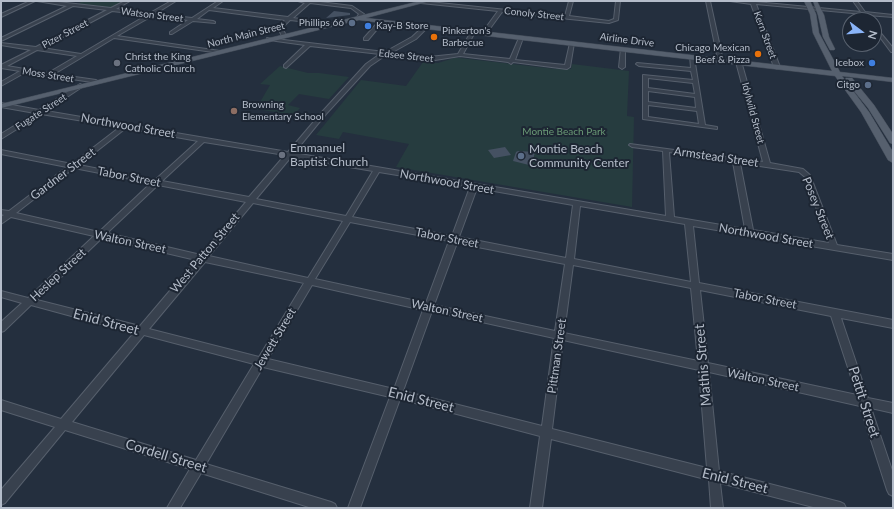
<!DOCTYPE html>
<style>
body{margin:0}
#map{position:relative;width:894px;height:509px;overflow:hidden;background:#242f3e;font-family:Lato,sans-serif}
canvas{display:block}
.frame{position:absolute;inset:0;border:2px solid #b4bcc9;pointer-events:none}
.north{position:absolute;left:842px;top:12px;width:40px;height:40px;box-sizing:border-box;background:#1d2633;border:1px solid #59626f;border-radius:50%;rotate:106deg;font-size:11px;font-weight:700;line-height:16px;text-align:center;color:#b4bcc9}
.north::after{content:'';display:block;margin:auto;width:14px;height:18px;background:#8ab4f8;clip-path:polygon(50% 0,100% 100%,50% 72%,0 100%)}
</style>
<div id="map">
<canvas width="894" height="509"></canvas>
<div class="frame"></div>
<div class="north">N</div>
</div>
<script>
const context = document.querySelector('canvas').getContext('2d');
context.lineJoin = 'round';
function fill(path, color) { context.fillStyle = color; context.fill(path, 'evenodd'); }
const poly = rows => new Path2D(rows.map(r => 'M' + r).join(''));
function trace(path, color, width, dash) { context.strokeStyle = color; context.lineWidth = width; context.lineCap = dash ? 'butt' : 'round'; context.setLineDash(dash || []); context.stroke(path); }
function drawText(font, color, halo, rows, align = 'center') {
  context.font = font + ' Lato,sans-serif'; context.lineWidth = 4; context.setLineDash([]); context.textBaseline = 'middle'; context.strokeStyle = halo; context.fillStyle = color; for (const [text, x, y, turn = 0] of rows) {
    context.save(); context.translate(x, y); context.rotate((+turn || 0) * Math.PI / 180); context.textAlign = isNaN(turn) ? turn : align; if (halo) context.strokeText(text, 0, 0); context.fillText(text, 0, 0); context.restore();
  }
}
fill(poly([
 [83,1,124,1,111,8,77,4],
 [454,58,460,58,556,69,557,67,571,69,572,64,629,71,627,116,634,117,632,207,396,167,409,144,343,132,339,139,316,135,361,80,406,86,423,62,438,63],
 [280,66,308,73,319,73,349,77,329,99,299,94,288,105,300,108,294,115,256,109,270,85,260,84]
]), '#263c3f');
fill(poly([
 [334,11,350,13,350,15,326,18],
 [505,147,511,155,494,158,488,150],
 [518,151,535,152,532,164,529,165,513,161,516,152]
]), '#455162');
const minor = poly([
 [30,1,35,1,1,17,1,14,30,1],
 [37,1,49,1,111,8,125,1,130,1,116,9,150,13,171,1,176,1,155,14,192,18,218,1,223,1,213,8,288,17,305,3,298,1,312,1,352,6,364,14,359,18,357,17,359,14,351,8,310,3,293,18,331,23,333,24,333,25,290,20,285,25,283,30,286,35,284,36,282,36,279,30,281,24,285,20,209,10,197,19,213,21,215,22,215,23,193,21,172,34,170,34,170,32,188,20,152,16,117,36,220,51,222,52,220,53,114,38,54,74,96,80,99,82,98,83,26,72,1,86,1,82,20,71,1,68,1,65,31,50,1,45,1,43,36,47,107,10,73,6,1,41,1,38,67,6,37,1],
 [112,11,147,15,81,54,42,48,112,11],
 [37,50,77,56,48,73,7,66,37,50],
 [420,1,565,16,569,1,573,1,569,16,609,21,614,19,616,1,620,1,618,20,609,23,502,12,486,34,484,34,482,33,498,11,421,3,419,2,420,1],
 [706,1,710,1,723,61,718,60,706,1],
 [730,1,745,1,861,12,853,1,857,1,865,12,893,15,893,17,867,15,871,20,867,20,863,14,756,4,780,67,777,69,774,67,751,4,730,1],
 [380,20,384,21,368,40,364,40,364,38,380,20],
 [874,25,893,48,893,52,891,52,874,29,874,25],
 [424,26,428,27,416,39,391,53,429,57,458,54,471,32,473,31,475,32,463,54,510,59,519,38,521,37,523,38,515,60,565,65,570,43,572,42,574,43,570,67,567,69,513,62,511,64,508,62,460,56,429,61,386,55,370,66,326,114,294,153,666,216,663,151,632,147,629,145,630,144,763,162,736,62,741,61,770,163,803,169,810,175,837,245,893,254,893,260,693,226,699,283,893,320,893,328,841,318,868,398,893,403,893,413,871,408,893,473,893,496,889,494,887,490,860,406,709,372,719,471,840,502,844,504,846,508,817,508,720,483,723,508,711,508,709,480,551,439,542,508,530,508,540,436,400,399,360,508,348,508,390,397,263,367,206,464,331,502,335,504,337,508,312,508,201,473,180,508,167,508,190,469,65,430,5,503,1,505,1,490,55,427,1,410,1,400,61,419,134,333,31,305,4,331,1,332,1,322,22,303,1,297,1,291,28,298,94,236,11,217,1,224,1,217,4,215,1,214,1,210,9,211,67,167,1,154,1,150,72,164,120,127,41,114,1,139,1,134,35,113,1,107,1,103,39,110,80,84,82,85,82,87,46,111,288,152,322,112,366,64,380,54,310,46,286,68,284,67,284,65,305,45,269,40,267,40,267,38,385,52,412,37,424,26],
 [126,128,198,141,155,180,79,165,126,128],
 [204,142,285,155,249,197,162,181,204,142],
 [669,152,733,162,745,229,674,217,669,152],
 [291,157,373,171,346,216,256,199,291,157],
 [740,163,799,172,805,177,829,243,753,230,740,163],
 [74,168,151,183,99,232,16,213,74,168],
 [379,172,470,187,452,236,352,217,379,172],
 [158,185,246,202,201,255,107,233,158,185],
 [477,188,573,205,566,258,459,237,477,188],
 [253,203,343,221,308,278,209,256,253,203],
 [580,206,685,224,691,282,574,259,580,206],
 [350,222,449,241,426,303,315,279,350,222],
 [102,238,196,260,140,326,37,300,102,238],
 [457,243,565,264,555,331,434,305,457,243],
 [205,262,304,283,259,357,149,329,205,262],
 [573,265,691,288,698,361,564,333,573,265],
 [312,285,423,310,394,389,268,359,312,285],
 [700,290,831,316,857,395,708,363,700,290],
 [432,311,554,338,542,426,403,391,432,311],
 [144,335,254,364,196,460,72,422,144,335],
 [563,340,699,370,707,468,552,429,563,340],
 [621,48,625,49,625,67,622,69,619,67,621,48],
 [690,56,694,57,705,125,717,127,717,129,643,119,643,75,693,80,691,71,639,66,636,64,637,63,691,68,690,56],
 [648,78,693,83,695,94,648,88,648,78],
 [648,91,695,97,696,108,648,102,648,91],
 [648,105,697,111,699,124,648,117,648,105]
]);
const major = poly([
 [420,1,430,1,366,18,832,71,813,33,810,14,804,1,810,1,816,14,819,33,840,72,893,78,893,82,842,76,869,112,893,152,893,163,888,160,861,112,835,76,426,29,359,20,1,108,1,104,420,1],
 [813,1,817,1,824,15,829,37,835,49,834,50,830,50,823,37,818,15,813,1],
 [846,78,852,78,874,105,893,134,893,144,890,143,868,108,845,80,846,78]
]);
trace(minor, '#565f6c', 2);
trace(major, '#414a57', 1);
fill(minor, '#38414e');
fill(major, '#56606e');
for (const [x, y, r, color] of [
 [352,23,4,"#5c6f8a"],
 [368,26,4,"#3f7fe0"],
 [434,37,4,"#e8710a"],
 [758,54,4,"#e8710a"],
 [117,63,4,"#6b7280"],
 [872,63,4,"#3f7fe0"],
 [868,85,4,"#5c6f8a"],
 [234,111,4,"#8d6e63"],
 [282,155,4,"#6b7280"],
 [521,156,4,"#5c6f8a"]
]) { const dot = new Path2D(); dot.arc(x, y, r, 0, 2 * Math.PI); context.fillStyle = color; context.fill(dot); trace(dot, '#1d2633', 1.5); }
drawText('10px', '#b4bcc9', '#1d2633', [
 ["Conoly Street",534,14,6],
 ["Watson Street",152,15,7],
 ["Pizer Street",65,34,-28],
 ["North Main Street",246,35,-14],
 ["Kern Street",765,35,70],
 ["Airline Drive",627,40,7],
 ["Edsee Street",406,56,6],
 ["Moss Street",48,75,9],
 ["Fugate Street",41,112,-33],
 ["Idylwild Street",753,113,75]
]);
drawText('10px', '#b4bcc9', '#1d2633', [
 ["Phillips 66",344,23],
 ["Kay-B Store",376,26,"left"],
 ["Pinkerton's",442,31,"left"],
 ["Barbecue",442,43,"left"],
 ["Chicago Mexican",750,48],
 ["Beef & Pizza",750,60],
 ["Christ the King",125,57,"left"],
 ["Catholic Church",125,69,"left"],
 ["Icebox",864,63],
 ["Citgo",860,85],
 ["Browning",242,105,"left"],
 ["Elementary School",242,117,"left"]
], 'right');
drawText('10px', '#6b9a76', '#1d2633', [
 ["Montie Beach Park",564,132]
]);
drawText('12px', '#b4bcc9', '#1d2633', [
 ["Northwood Street",128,126,10],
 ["Armstead Street",716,157,8],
 ["Gardner Street",63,174,-37],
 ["Tabor Street",129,177,11],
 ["Northwood Street",447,182,10],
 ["Posey Street",818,208,68],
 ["Northwood Street",766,236,10],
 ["Tabor Street",447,238,11],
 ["Walton Street",130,242,12],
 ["West Patton Street",205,253,-50],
 ["Heslep Street",58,275,-43],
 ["Tabor Street",765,299,11],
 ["Walton Street",447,311,12],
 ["Jewett Street",275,339,-59],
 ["Pittman Street",557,356,-82],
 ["Walton Street",763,380,12]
]);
drawText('12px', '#b4bcc9', '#1d2633', [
 ["Emmanuel",290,148],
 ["Baptist Church",290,162],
 ["Montie Beach",529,149],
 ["Community Center",529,163]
], 'left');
drawText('14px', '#b4bcc9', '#1d2633', [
 ["Enid Street",106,322,15],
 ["Mathis Street",703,365,-95],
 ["Enid Street",421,400,14],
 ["Pettit Street",864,402,72],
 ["Cordell Street",166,456,17],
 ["Enid Street",735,481,14]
]);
</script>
